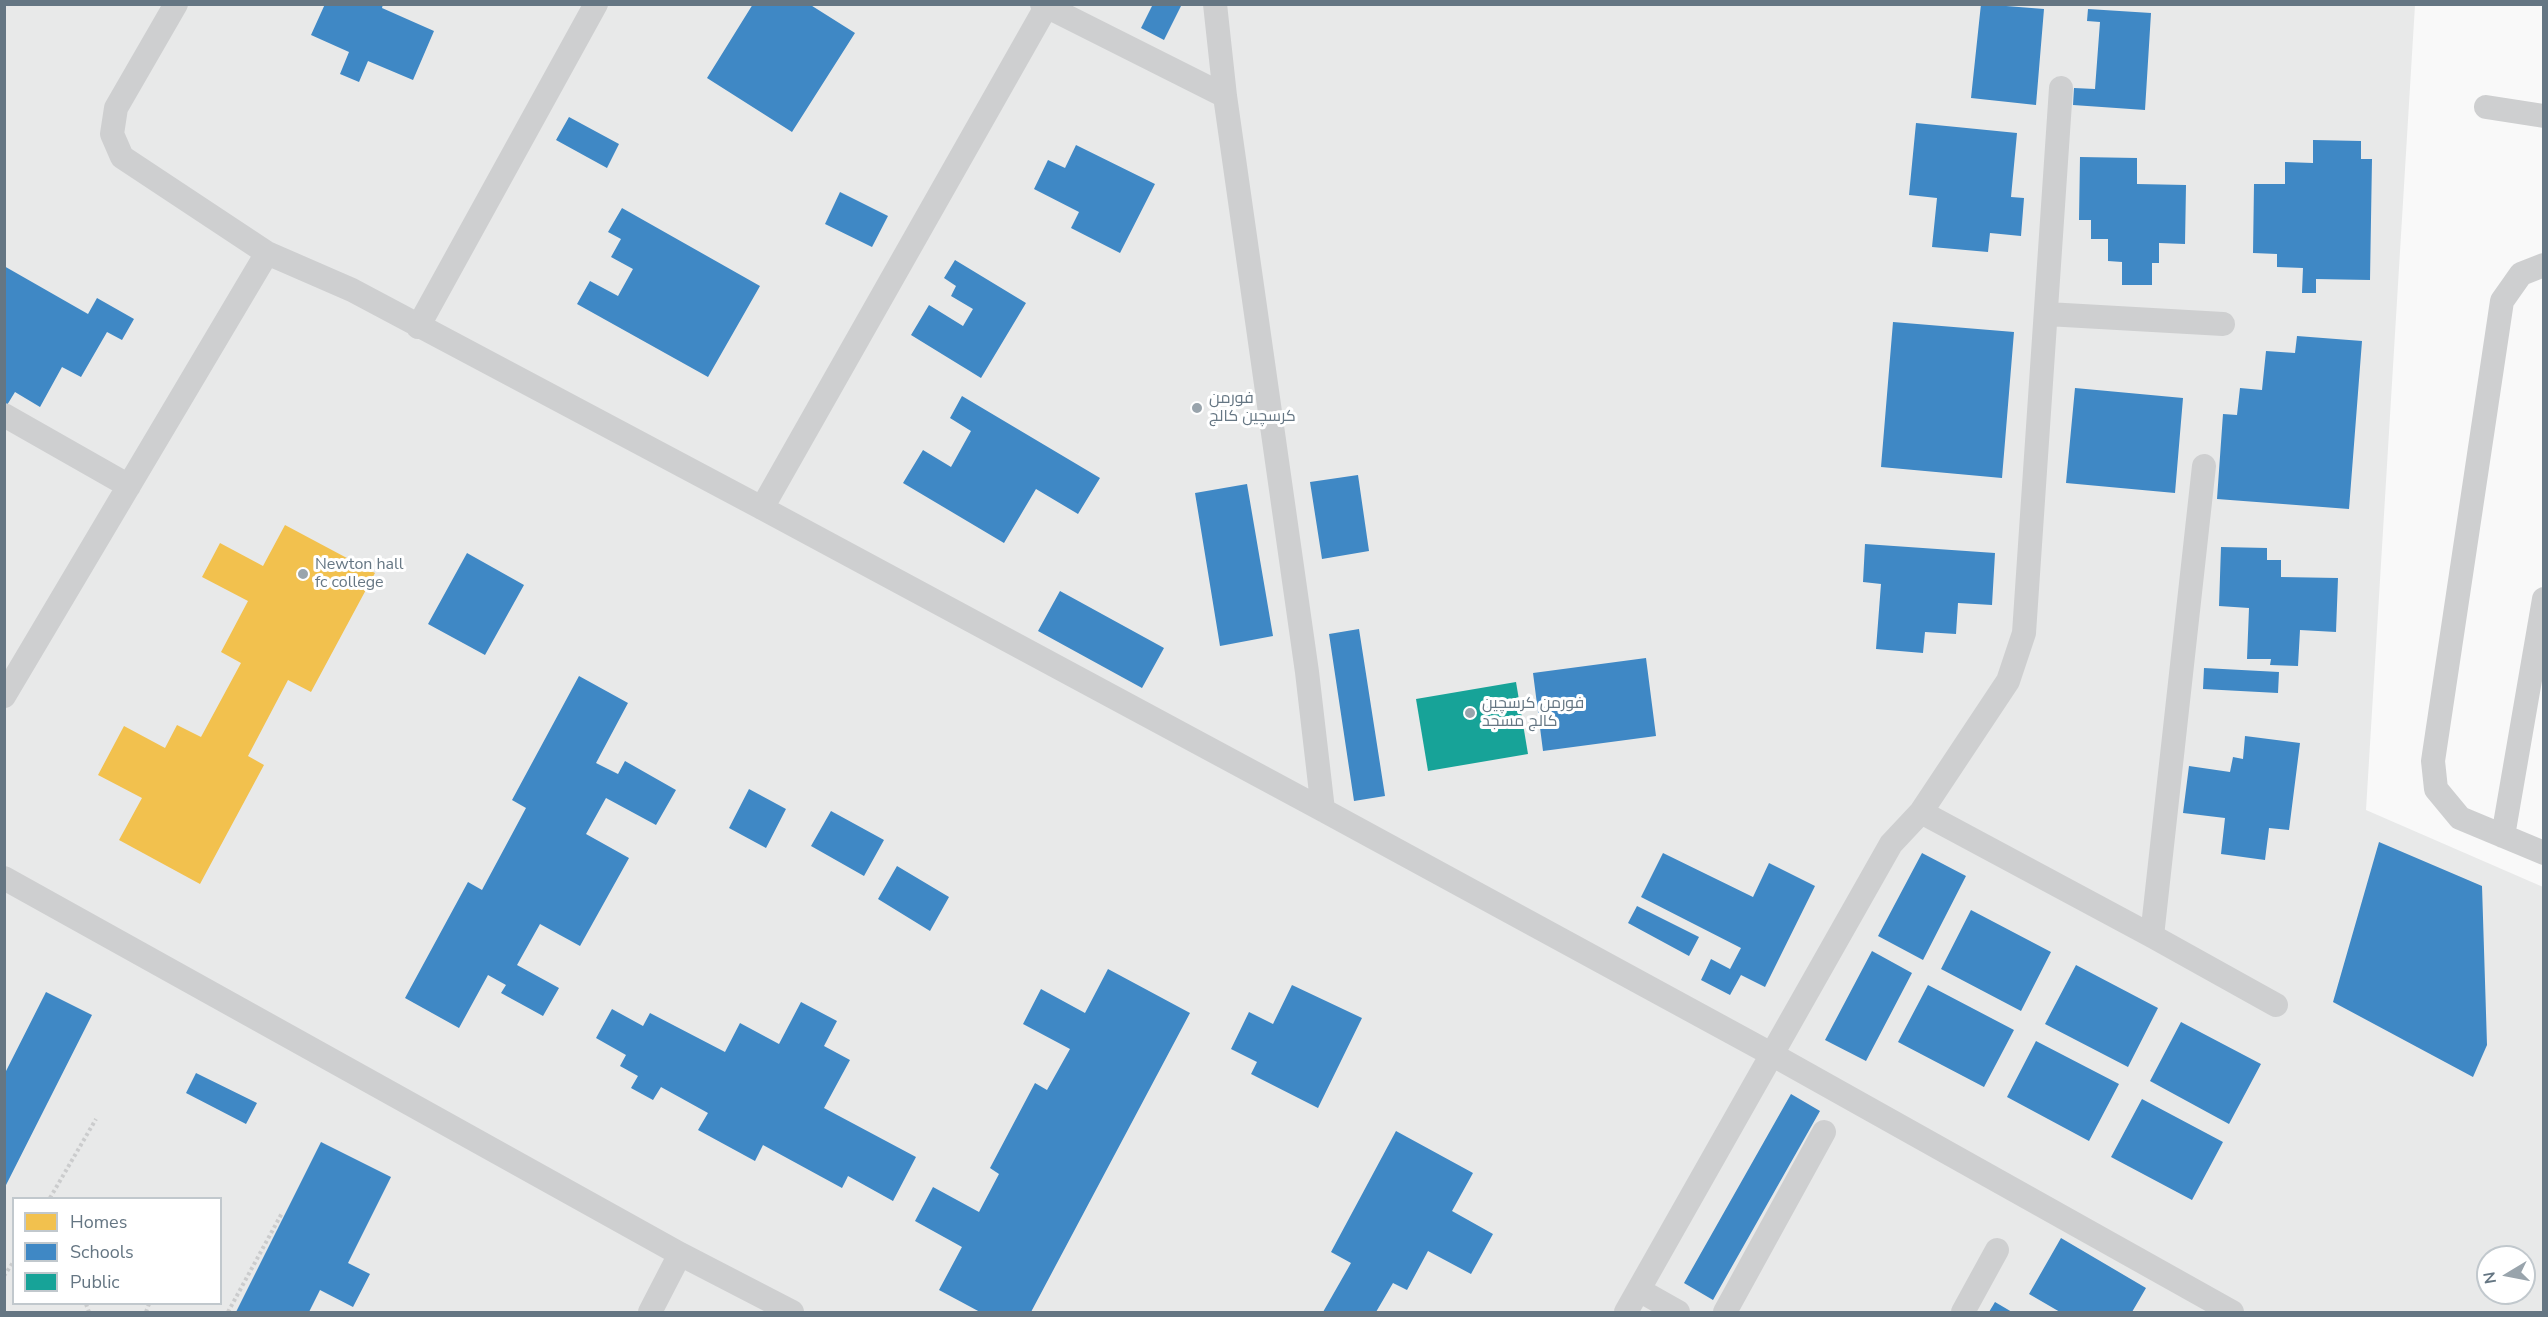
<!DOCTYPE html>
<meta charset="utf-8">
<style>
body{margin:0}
#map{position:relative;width:2548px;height:1317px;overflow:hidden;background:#f9f9f9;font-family:"Nunito Sans",sans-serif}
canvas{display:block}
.frame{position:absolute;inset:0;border:6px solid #657683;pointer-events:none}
.legend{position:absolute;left:12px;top:1197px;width:210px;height:108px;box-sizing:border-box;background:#fff;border:2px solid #c1c8cd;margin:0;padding:8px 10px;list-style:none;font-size:18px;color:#657683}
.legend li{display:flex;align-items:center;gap:12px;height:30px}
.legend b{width:30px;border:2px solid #c1c8cd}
.north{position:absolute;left:2476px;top:1245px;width:60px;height:60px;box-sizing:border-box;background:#fff;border:2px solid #c1c8cd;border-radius:50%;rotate:260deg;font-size:16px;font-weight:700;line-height:24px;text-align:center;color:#657683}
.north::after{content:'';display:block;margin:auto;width:21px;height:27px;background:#99a4ac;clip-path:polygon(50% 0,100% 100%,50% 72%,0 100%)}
</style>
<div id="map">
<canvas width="2548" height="1317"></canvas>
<div class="frame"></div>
<ul class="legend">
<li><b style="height:16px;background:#f2c14e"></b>Homes</li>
<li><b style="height:16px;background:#3f88c5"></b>Schools</li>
<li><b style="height:16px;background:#17a398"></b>Public</li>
</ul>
<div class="north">N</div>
</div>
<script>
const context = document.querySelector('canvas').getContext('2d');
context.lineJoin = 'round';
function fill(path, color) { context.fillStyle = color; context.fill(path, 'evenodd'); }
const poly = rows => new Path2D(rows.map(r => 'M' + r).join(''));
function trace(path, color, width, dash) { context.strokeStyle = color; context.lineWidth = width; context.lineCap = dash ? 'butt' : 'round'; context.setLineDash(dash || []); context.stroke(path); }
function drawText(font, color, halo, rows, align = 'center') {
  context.font = font + ' "Nunito Sans",Cairo,sans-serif'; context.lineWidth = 6; context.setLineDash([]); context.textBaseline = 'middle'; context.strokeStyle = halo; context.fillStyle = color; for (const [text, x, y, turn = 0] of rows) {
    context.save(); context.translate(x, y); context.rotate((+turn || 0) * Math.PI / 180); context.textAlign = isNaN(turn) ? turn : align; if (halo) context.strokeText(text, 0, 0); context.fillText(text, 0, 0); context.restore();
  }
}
fill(poly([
 [5,5,2415,5,2366,810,2543,887,2543,1312,5,1312],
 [14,1198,220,1198,220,1304,14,1304],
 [2488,1257,2524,1257,2524,1293,2488,1293]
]), '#e8e9e9');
fill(poly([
 [285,525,375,573,311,692,288,680,248,756,264,765,200,884,119,840,142,798,98,775,124,726,165,748,177,725,201,737,241,663,221,652,248,601,202,577,220,543,263,566]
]), '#f2c14e');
fill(poly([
 [325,4,383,4,382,8,434,31,413,80,368,61,359,82,340,74,349,52,311,35],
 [753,4,809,4,855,33,792,132,707,78],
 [1153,4,1182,4,1164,40,1141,28],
 [1981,4,2044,9,2036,105,1971,98],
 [2088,9,2151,13,2145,110,2073,105,2074,88,2095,89,2100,22,2087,21],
 [569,117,619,144,607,168,556,140],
 [1916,123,2017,133,2011,197,2024,198,2021,236,1990,233,1988,252,1932,247,1937,198,1909,195],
 [2313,140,2361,141,2361,159,2372,159,2370,280,2316,279,2316,293,2302,293,2303,268,2277,267,2277,254,2253,253,2254,184,2285,184,2285,162,2313,163],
 [1076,145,1155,184,1120,253,1071,228,1079,212,1034,189,1048,160,1065,168],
 [2080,157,2137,158,2137,184,2186,185,2185,244,2159,243,2159,263,2152,263,2152,285,2122,285,2122,262,2108,261,2108,239,2091,239,2091,220,2079,220],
 [840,192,888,216,872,247,825,224],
 [622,208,760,286,708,377,577,304,590,281,618,296,633,269,611,257,621,239,608,232],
 [955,260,1026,303,981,378,911,335,929,305,963,326,973,309,951,296,956,286,944,278],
 [4,266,88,314,97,298,134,319,122,340,107,332,81,377,62,367,40,407,15,392,4,410],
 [1893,322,2014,332,2002,478,1881,467],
 [2297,336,2362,341,2349,509,2217,499,2223,414,2237,415,2240,388,2262,390,2266,351,2295,353],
 [2075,388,2183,398,2175,493,2066,483],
 [962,396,1100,478,1078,514,1036,489,1004,543,903,483,923,450,951,467,971,431,950,418],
 [1358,475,1369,551,1322,559,1310,482],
 [1247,484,1273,636,1220,646,1195,493],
 [1865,544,1995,553,1992,605,1958,603,1956,634,1925,632,1923,653,1876,649,1881,584,1863,582],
 [2221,547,2267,548,2267,560,2281,560,2281,577,2338,578,2336,632,2300,630,2298,666,2270,665,2271,659,2247,659,2249,608,2219,606],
 [467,553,524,585,485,655,428,624],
 [1060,591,1164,648,1142,688,1038,631],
 [1359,629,1385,796,1354,801,1329,634],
 [1646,658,1656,736,1543,751,1533,673],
 [2204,668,2279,672,2278,693,2203,689],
 [579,676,628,703,596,763,618,774,625,761,676,790,656,825,606,798,586,834,629,858,580,946,540,924,517,965,559,988,543,1016,501,993,506,985,488,975,459,1028,405,998,468,882,482,890,526,808,512,800],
 [2245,736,2300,743,2289,830,2269,828,2265,860,2221,854,2225,818,2183,813,2189,766,2230,772,2233,757,2243,759],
 [749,789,786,809,766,848,729,828],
 [831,811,884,840,864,876,811,846],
 [2379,842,2482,886,2487,1045,2473,1077,2333,1002],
 [1663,853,1753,897,1769,863,1815,886,1765,987,1741,975,1730,995,1701,980,1711,959,1730,969,1741,948,1641,897],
 [1922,853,1966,876,1923,960,1878,936],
 [897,866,949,897,930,931,878,899],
 [1637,906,1699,937,1689,956,1628,923],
 [1971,910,2051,952,2021,1011,1941,969],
 [1872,951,1912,973,1866,1061,1825,1040],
 [2076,965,2158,1008,2128,1067,2045,1024],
 [1108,969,1190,1013,1031,1312,980,1312,939,1290,962,1247,915,1221,933,1187,979,1212,999,1174,990,1168,1035,1083,1047,1090,1070,1049,1023,1024,1041,989,1085,1013],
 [1292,985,1362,1018,1318,1108,1251,1074,1257,1062,1231,1049,1249,1012,1273,1024],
 [1928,985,2014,1030,1984,1087,1898,1042],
 [46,992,92,1015,4,1189,4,1075],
 [801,1002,837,1021,824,1046,850,1060,824,1108,916,1157,893,1201,848,1176,842,1188,763,1145,755,1161,698,1130,708,1113,661,1087,653,1100,631,1088,638,1076,620,1066,626,1055,596,1038,612,1009,643,1026,650,1013,725,1052,740,1023,779,1044],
 [2181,1022,2261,1064,2229,1124,2150,1081],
 [2036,1041,2119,1084,2089,1141,2007,1097],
 [196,1073,257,1103,246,1124,186,1093],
 [1791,1094,1820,1111,1713,1300,1684,1283],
 [2142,1099,2223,1142,2192,1200,2111,1157],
 [1396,1131,1473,1173,1452,1211,1493,1234,1471,1274,1428,1251,1407,1290,1393,1283,1376,1312,1323,1312,1351,1263,1331,1252],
 [321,1142,391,1177,348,1263,370,1274,353,1307,320,1290,309,1312,236,1312],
 [2061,1238,2146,1288,2132,1312,2060,1312,2029,1294],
 [1995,1302,2012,1312,1989,1312]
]), '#3f88c5');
fill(poly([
 [1516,682,1528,754,1428,771,1416,699]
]), '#17a398');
trace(poly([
 [50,1198,96,1119],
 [4,1276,14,1261],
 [86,1304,89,1312],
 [146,1312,149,1304],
 [228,1312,282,1213]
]), '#cbcccd', 4, [3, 3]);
trace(poly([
 [176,4,116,108,112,134,122,157,267,253,352,290,762,508,1323,810,1773,1055,2232,1312],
 [1042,4,1225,96],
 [1215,4,1225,96,1307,672,1323,810],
 [2486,107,2544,116],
 [2544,265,2521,274,2502,301,2433,761,2436,789,2460,818,2544,853],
 [2047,314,2223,324],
 [418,327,596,4],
 [4,415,129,486],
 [762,508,1046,7],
 [4,696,267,253],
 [1921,812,2152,936,2276,1005],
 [2503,836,2544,599],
 [4,878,680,1254,792,1312],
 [2152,936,2204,466],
 [1639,1290,1678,1312],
 [650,1312,680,1254],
 [1626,1312,1891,844,1921,812,2008,681,2024,633,2061,88],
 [1725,1312,1824,1132],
 [1963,1312,1997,1250]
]), '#cecfd0', 24);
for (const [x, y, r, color] of [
 [1197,408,6,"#99a4ac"],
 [303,574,6,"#99a4ac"],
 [1470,713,6,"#99a4ac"]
]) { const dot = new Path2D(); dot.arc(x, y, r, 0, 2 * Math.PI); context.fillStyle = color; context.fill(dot); trace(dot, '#fff', 2); }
drawText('16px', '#657683', '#fff', [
 ["فورمن",1209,399],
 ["کرسچین کالج",1209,417],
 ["Newton hall",315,565],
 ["fc college",315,583],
 ["فورمن کرسچین",1482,704],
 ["کالج مسجد",1482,722]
], 'left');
</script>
